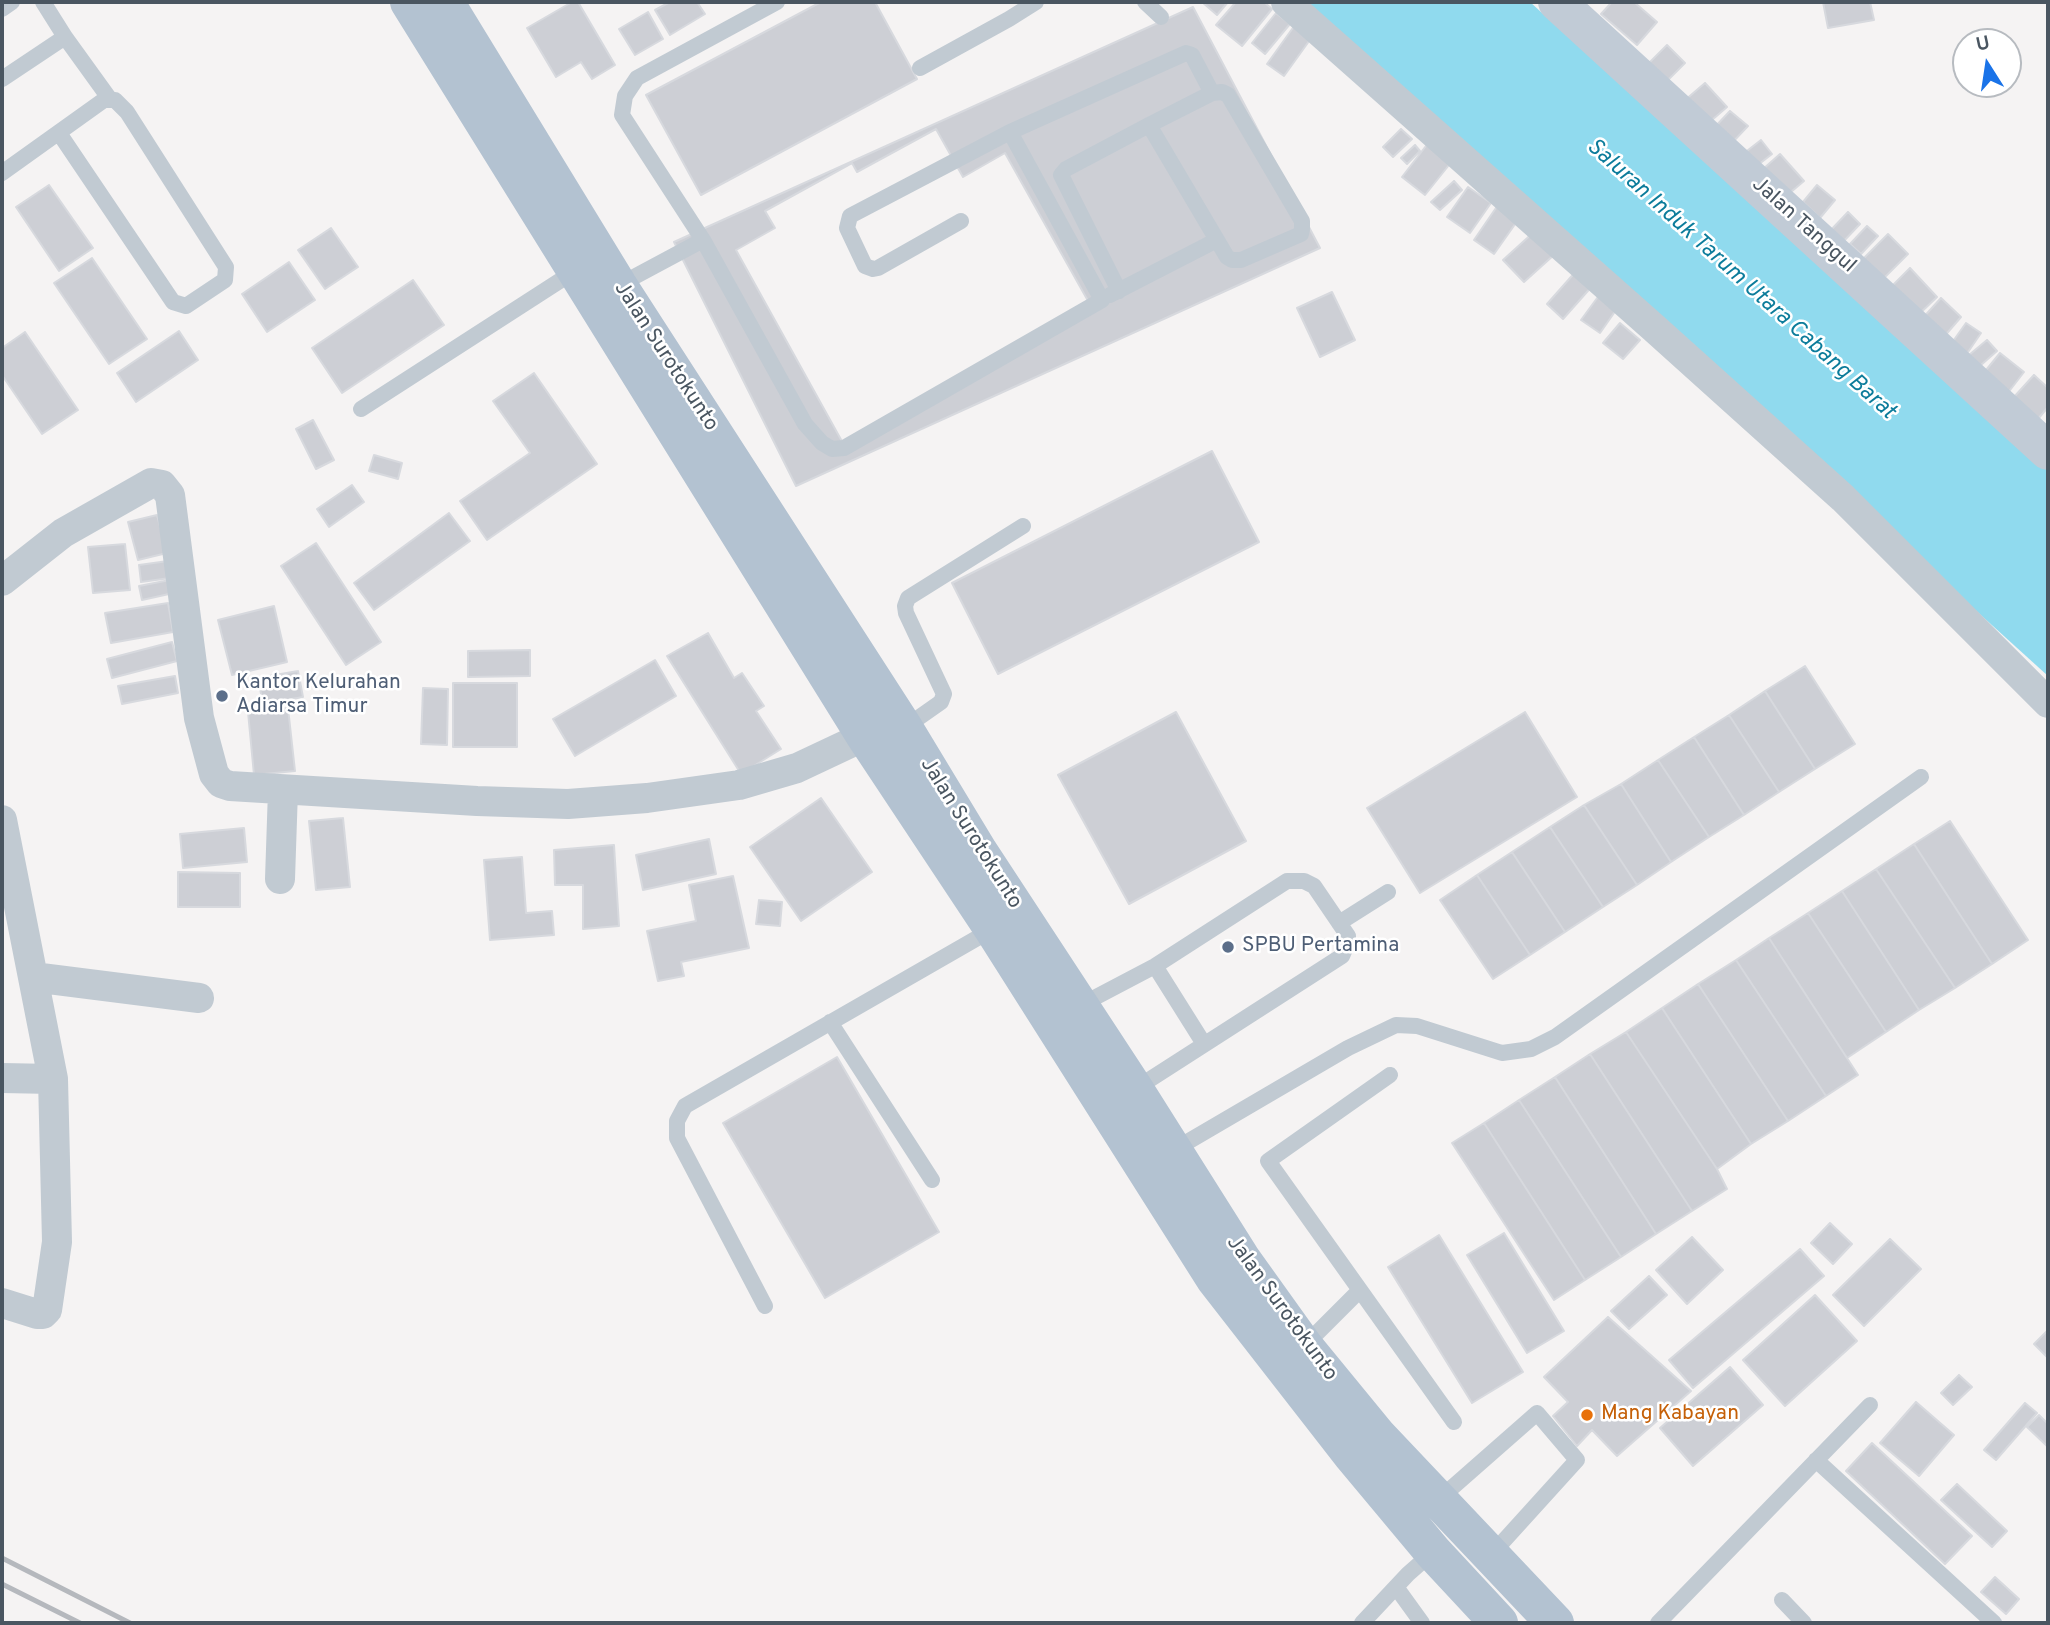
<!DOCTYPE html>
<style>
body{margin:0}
#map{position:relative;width:2050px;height:1625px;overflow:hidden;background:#f5f3f3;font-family:Overpass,sans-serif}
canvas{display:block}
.frame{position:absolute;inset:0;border:4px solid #4a5661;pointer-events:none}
.north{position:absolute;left:1952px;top:28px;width:70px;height:70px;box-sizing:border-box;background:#fff;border:2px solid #b7bbc0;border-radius:50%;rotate:348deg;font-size:19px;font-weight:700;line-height:28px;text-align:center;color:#4a5661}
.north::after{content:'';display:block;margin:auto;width:24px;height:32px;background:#1a73e8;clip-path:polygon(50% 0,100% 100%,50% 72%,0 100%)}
</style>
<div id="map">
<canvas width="2050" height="1625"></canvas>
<div class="frame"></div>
<div class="north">U</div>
</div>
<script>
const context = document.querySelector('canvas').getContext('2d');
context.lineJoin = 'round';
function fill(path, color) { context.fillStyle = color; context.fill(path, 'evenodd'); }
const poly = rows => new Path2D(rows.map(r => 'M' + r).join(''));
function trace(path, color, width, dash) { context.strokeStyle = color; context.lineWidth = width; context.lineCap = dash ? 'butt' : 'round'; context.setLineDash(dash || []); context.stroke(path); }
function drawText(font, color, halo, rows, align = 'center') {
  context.font = font + ' Overpass,sans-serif'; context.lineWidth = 5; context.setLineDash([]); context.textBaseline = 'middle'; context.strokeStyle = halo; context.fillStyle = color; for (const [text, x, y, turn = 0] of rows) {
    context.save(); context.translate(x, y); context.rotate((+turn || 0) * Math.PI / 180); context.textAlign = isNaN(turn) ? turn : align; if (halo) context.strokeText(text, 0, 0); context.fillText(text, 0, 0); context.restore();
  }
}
fill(poly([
 [1305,2,1530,2,2048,471,2048,676]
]), '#90daee');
const building = poly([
 [572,2,578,2,615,65,592,79,581,62,556,77,527,28,572,2],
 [670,2,697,2,705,14,670,35,655,10,670,2],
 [821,2,875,2,917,79,701,195,646,95,821,2],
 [1202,2,1228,2,1217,15,1202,2],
 [1236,2,1264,2,1272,9,1242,46,1216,25,1236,2],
 [1612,2,1634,2,1657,22,1637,45,1601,14,1612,2],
 [1823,2,1870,2,1874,20,1828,28,1823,2],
 [1193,7,1320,248,796,486,674,242,1193,7],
 [936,129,963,177,1005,153,1092,308,844,445,736,250,775,228,765,211,852,163,857,172,936,129],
 [648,12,663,39,635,55,619,29,648,12],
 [1276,13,1290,24,1265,54,1252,43,1276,13],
 [1295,25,1312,37,1284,76,1267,64,1295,25],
 [1667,45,1685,63,1664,84,1646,66,1667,45],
 [1705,83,1727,107,1705,126,1684,101,1705,83],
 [1730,111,1748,126,1729,146,1712,130,1730,111],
 [1401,129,1412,139,1393,157,1383,147,1401,129],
 [1761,140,1772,154,1754,168,1743,154,1761,140],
 [1429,142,1453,160,1425,195,1402,177,1429,142],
 [1415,145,1420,151,1407,164,1401,158,1415,145],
 [1780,154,1804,181,1785,197,1762,170,1780,154],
 [1454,181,1462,190,1440,210,1431,202,1454,181],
 [49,185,93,248,59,271,16,207,49,185],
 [1817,185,1835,200,1820,218,1803,202,1817,185],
 [1468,187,1491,203,1470,233,1447,217,1468,187],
 [1498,205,1518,220,1494,254,1474,240,1498,205],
 [1848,212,1860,224,1841,244,1829,232,1848,212],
 [1867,226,1878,236,1861,254,1850,244,1867,226],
 [331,228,358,267,325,289,298,250,331,228],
 [1535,231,1555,254,1524,282,1503,260,1535,231],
 [1888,234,1908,254,1878,284,1858,264,1888,234],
 [92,258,147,339,109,364,54,283,92,258],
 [289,262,315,300,267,332,242,294,289,262],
 [1910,268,1937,297,1914,319,1888,290,1910,268],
 [1578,269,1594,284,1563,319,1547,304,1578,269],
 [413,280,444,325,342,393,312,348,413,280],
 [1603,290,1621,303,1600,333,1581,320,1603,290],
 [1332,292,1355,340,1320,357,1297,308,1332,292],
 [1941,298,1961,317,1942,339,1921,320,1941,298],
 [1620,323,1640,340,1623,359,1603,343,1620,323],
 [1966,323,1981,333,1966,355,1951,344,1966,323],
 [179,331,198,360,136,402,117,373,179,331],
 [25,332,78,410,42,434,2,375,2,348,25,332],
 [1987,340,1997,351,1973,372,1963,360,1987,340],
 [2000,353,2024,372,2007,394,1982,375,2000,353],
 [534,373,597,464,487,540,460,501,530,453,493,401,534,373],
 [2034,375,2048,388,2048,407,2038,419,2014,397,2034,375],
 [313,420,334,460,316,469,296,429,313,420],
 [1212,451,1259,542,998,674,952,583,1212,451],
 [374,455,402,463,398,479,369,471,374,455],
 [352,485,364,502,329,527,317,509,352,485],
 [449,513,470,541,374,610,354,583,449,513],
 [157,515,167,553,138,560,128,522,157,515],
 [316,543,381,642,346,665,281,566,316,543],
 [125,544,130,590,93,593,88,547,125,544],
 [168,561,170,578,141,582,139,565,168,561],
 [175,579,178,592,142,600,139,586,175,579],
 [168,603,173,632,111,643,105,613,168,603],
 [274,606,287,662,232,675,218,620,274,606],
 [708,633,734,678,742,673,764,706,756,711,781,749,741,774,667,656,708,633],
 [172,642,177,661,112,678,107,659,172,642],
 [530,650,530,676,468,677,468,651,530,650],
 [655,660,676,696,575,756,553,719,655,660],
 [1805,666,1855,744,1815,769,1765,691,1805,666],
 [298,671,303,697,263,704,258,678,298,671],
 [175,676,178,693,122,704,118,686,175,676],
 [453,683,517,683,517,747,453,747,453,683],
 [423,688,448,689,447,745,421,744,423,688],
 [1765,691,1815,769,1779,792,1729,715,1765,691],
 [288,708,295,771,254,775,248,712,288,708],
 [1176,712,1246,841,1129,904,1058,775,1176,712],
 [1525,712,1577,797,1420,893,1367,808,1525,712],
 [1729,715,1779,792,1744,815,1694,737,1729,715],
 [1694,737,1744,815,1709,837,1658,760,1694,737],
 [1658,760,1709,837,1671,862,1621,784,1658,760],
 [1621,784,1671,862,1637,885,1584,805,1621,784],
 [821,798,872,872,801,921,750,847,821,798],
 [1584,805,1637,885,1603,907,1550,827,1584,805],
 [343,818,350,887,316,890,309,821,343,818],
 [1950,821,2028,940,1992,964,1914,844,1950,821],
 [1550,827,1603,907,1565,932,1512,852,1550,827],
 [244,828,247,862,183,868,180,834,244,828],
 [709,839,716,874,643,890,636,855,709,839],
 [1914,844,1992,964,1955,988,1876,869,1914,844],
 [614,845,619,926,583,929,583,885,555,885,554,850,614,845],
 [1512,852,1565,932,1530,955,1477,875,1512,852],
 [522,857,526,913,552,911,554,935,490,940,484,860,522,857],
 [1876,869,1955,988,1919,1010,1842,891,1876,869],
 [178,872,240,873,240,907,178,907,178,872],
 [1477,875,1530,955,1493,979,1440,900,1477,875],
 [733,876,749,948,681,962,684,976,658,981,647,931,696,921,689,885,733,876],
 [1842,891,1919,1010,1886,1032,1808,913,1842,891],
 [759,900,782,902,780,926,756,924,759,900],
 [1808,913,1886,1032,1847,1058,1769,938,1808,913],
 [1769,938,1858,1075,1826,1096,1736,960,1769,938],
 [1736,960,1826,1096,1788,1121,1698,984,1736,960],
 [1698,984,1788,1121,1751,1144,1662,1008,1698,984],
 [1662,1008,1751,1144,1717,1169,1626,1032,1662,1008],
 [1626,1032,1717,1169,1727,1189,1692,1211,1590,1054,1626,1032],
 [1590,1054,1692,1211,1656,1234,1555,1077,1590,1054],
 [837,1057,939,1232,825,1298,723,1123,837,1057],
 [1555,1077,1656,1234,1621,1257,1519,1100,1555,1077],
 [1519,1100,1621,1257,1585,1280,1484,1123,1519,1100],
 [1484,1123,1585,1280,1554,1300,1452,1143,1484,1123],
 [1830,1223,1852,1244,1833,1264,1811,1243,1830,1223],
 [1504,1233,1564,1331,1527,1353,1467,1255,1504,1233],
 [1439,1235,1523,1372,1472,1403,1388,1267,1439,1235],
 [1692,1237,1723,1270,1687,1304,1656,1270,1692,1237],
 [1890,1239,1921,1269,1864,1326,1833,1295,1890,1239],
 [1800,1249,1824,1276,1693,1388,1669,1360,1800,1249],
 [1649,1276,1667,1295,1629,1329,1611,1311,1649,1276],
 [1815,1295,1857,1341,1785,1406,1743,1360,1815,1295],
 [1608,1317,1691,1391,1617,1456,1592,1430,1577,1446,1553,1416,1568,1402,1544,1377,1608,1317],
 [2048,1330,2048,1358,2034,1344,2048,1330],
 [1730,1367,1763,1405,1693,1466,1660,1428,1730,1367],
 [1959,1375,1972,1387,1953,1405,1941,1393,1959,1375],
 [1916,1402,1954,1435,1919,1476,1880,1443,1916,1402],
 [2025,1403,2037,1413,1996,1460,1984,1450,2025,1403],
 [2039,1415,2048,1424,2048,1447,2027,1427,2039,1415],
 [1872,1443,1972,1536,1945,1564,1846,1471,1872,1443],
 [1957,1484,2007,1531,1992,1547,1941,1500,1957,1484],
 [1995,1577,2019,1599,2006,1614,1981,1592,1995,1577]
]);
fill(building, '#cdcfd5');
trace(building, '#d7d9de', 2);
trace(poly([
 [777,2,637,78,625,96,622,115,703,240,805,424,822,443,832,449,844,448,1102,300,1010,132,850,216,847,228,865,266,873,269,878,268,961,221],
 [1145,2,1161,17],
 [2,9,12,2],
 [65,37,109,98],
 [920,68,1009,19,1036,2],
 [2,79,65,37,43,2],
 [1010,132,1186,53,1192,55,1212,93],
 [2,173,104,100,115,100,127,112,226,267,225,280,186,306,173,302,59,133],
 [619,285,703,240],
 [1119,291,1061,175,1066,169,1149,125,1212,93,1222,92,1228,95,1302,221,1302,229,1301,234,1241,260,1232,260,1227,257,1149,125],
 [1110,295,1217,240],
 [361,409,575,271],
 [904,728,941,702,944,694,906,613,905,606,908,598,1023,526],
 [1339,923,1388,892],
 [1155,966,1204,1044],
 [1077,1007,1155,966,1287,881,1304,881,1314,886,1348,936,1348,942,1342,956,1135,1089],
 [830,1022,932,1180],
 [1390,1075,1268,1161,1454,1422],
 [1172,1151,1348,1048,1396,1025,1417,1026,1502,1053,1531,1049,1555,1037,1921,777],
 [765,1306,677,1138,677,1121,685,1106,993,929],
 [1304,1346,1360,1290],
 [1816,1460,1994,1623],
 [1438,1500,1537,1413,1577,1460,1490,1556],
 [1396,1587,1422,1623],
 [1782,1600,1804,1623],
 [1362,1623,1408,1574,1433,1552],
 [1658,1623,1870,1405]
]), '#c1cad2', 16);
trace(poly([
 [1286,2,1654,328,1843,498,2048,703],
 [2,581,63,533,151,483,162,485,170,495,199,718,214,774,221,783,230,786,477,801,568,804,647,798,739,785,797,768,865,736],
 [2,820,53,1079,57,1242,47,1310,43,1314,37,1314,2,1303],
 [280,879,283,790],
 [33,977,199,998],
 [2,1078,53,1079]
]), '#c1cad2', 30);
trace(poly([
 [1557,2,2048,451]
]), '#c1cbd6', 38);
trace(poly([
 [409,2,865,736,993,929,1215,1279,1352,1455,1433,1552,1499,1623],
 [445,2,618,285,904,728,979,852,1135,1090,1241,1258,1304,1346,1377,1435,1555,1623]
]), '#b3c2d1', 38);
trace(poly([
 [2,1558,130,1623],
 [2,1584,80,1623]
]), '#b5b8bd', 5);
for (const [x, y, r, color] of [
 [222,696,7,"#5c6f8a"],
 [1228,947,7,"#5c6f8a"],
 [1587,1415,7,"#e8710a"]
]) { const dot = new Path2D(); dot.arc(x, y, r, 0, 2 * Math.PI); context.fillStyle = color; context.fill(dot); trace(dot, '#fff', 2.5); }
drawText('21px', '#4a5661', '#fff', [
 ["Jalan Tanggul",1803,226,42],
 ["Jalan Surotokunto",665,357,57],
 ["Jalan Surotokunto",970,834,58],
 ["Jalan Surotokunto",1281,1309,54]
]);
drawText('21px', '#4e5e75', '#fff', [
 ["Kantor Kelurahan",236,684],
 ["Adiarsa Timur",236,708],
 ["SPBU Pertamina",1242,947]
], 'left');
drawText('21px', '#c56008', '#fff', [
 ["Mang Kabayan",1601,1415]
], 'left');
drawText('italic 23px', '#0c7c9b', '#fff', [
 ["Saluran Induk Tarum Utara Cabang Barat",1740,280,42]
]);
</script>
